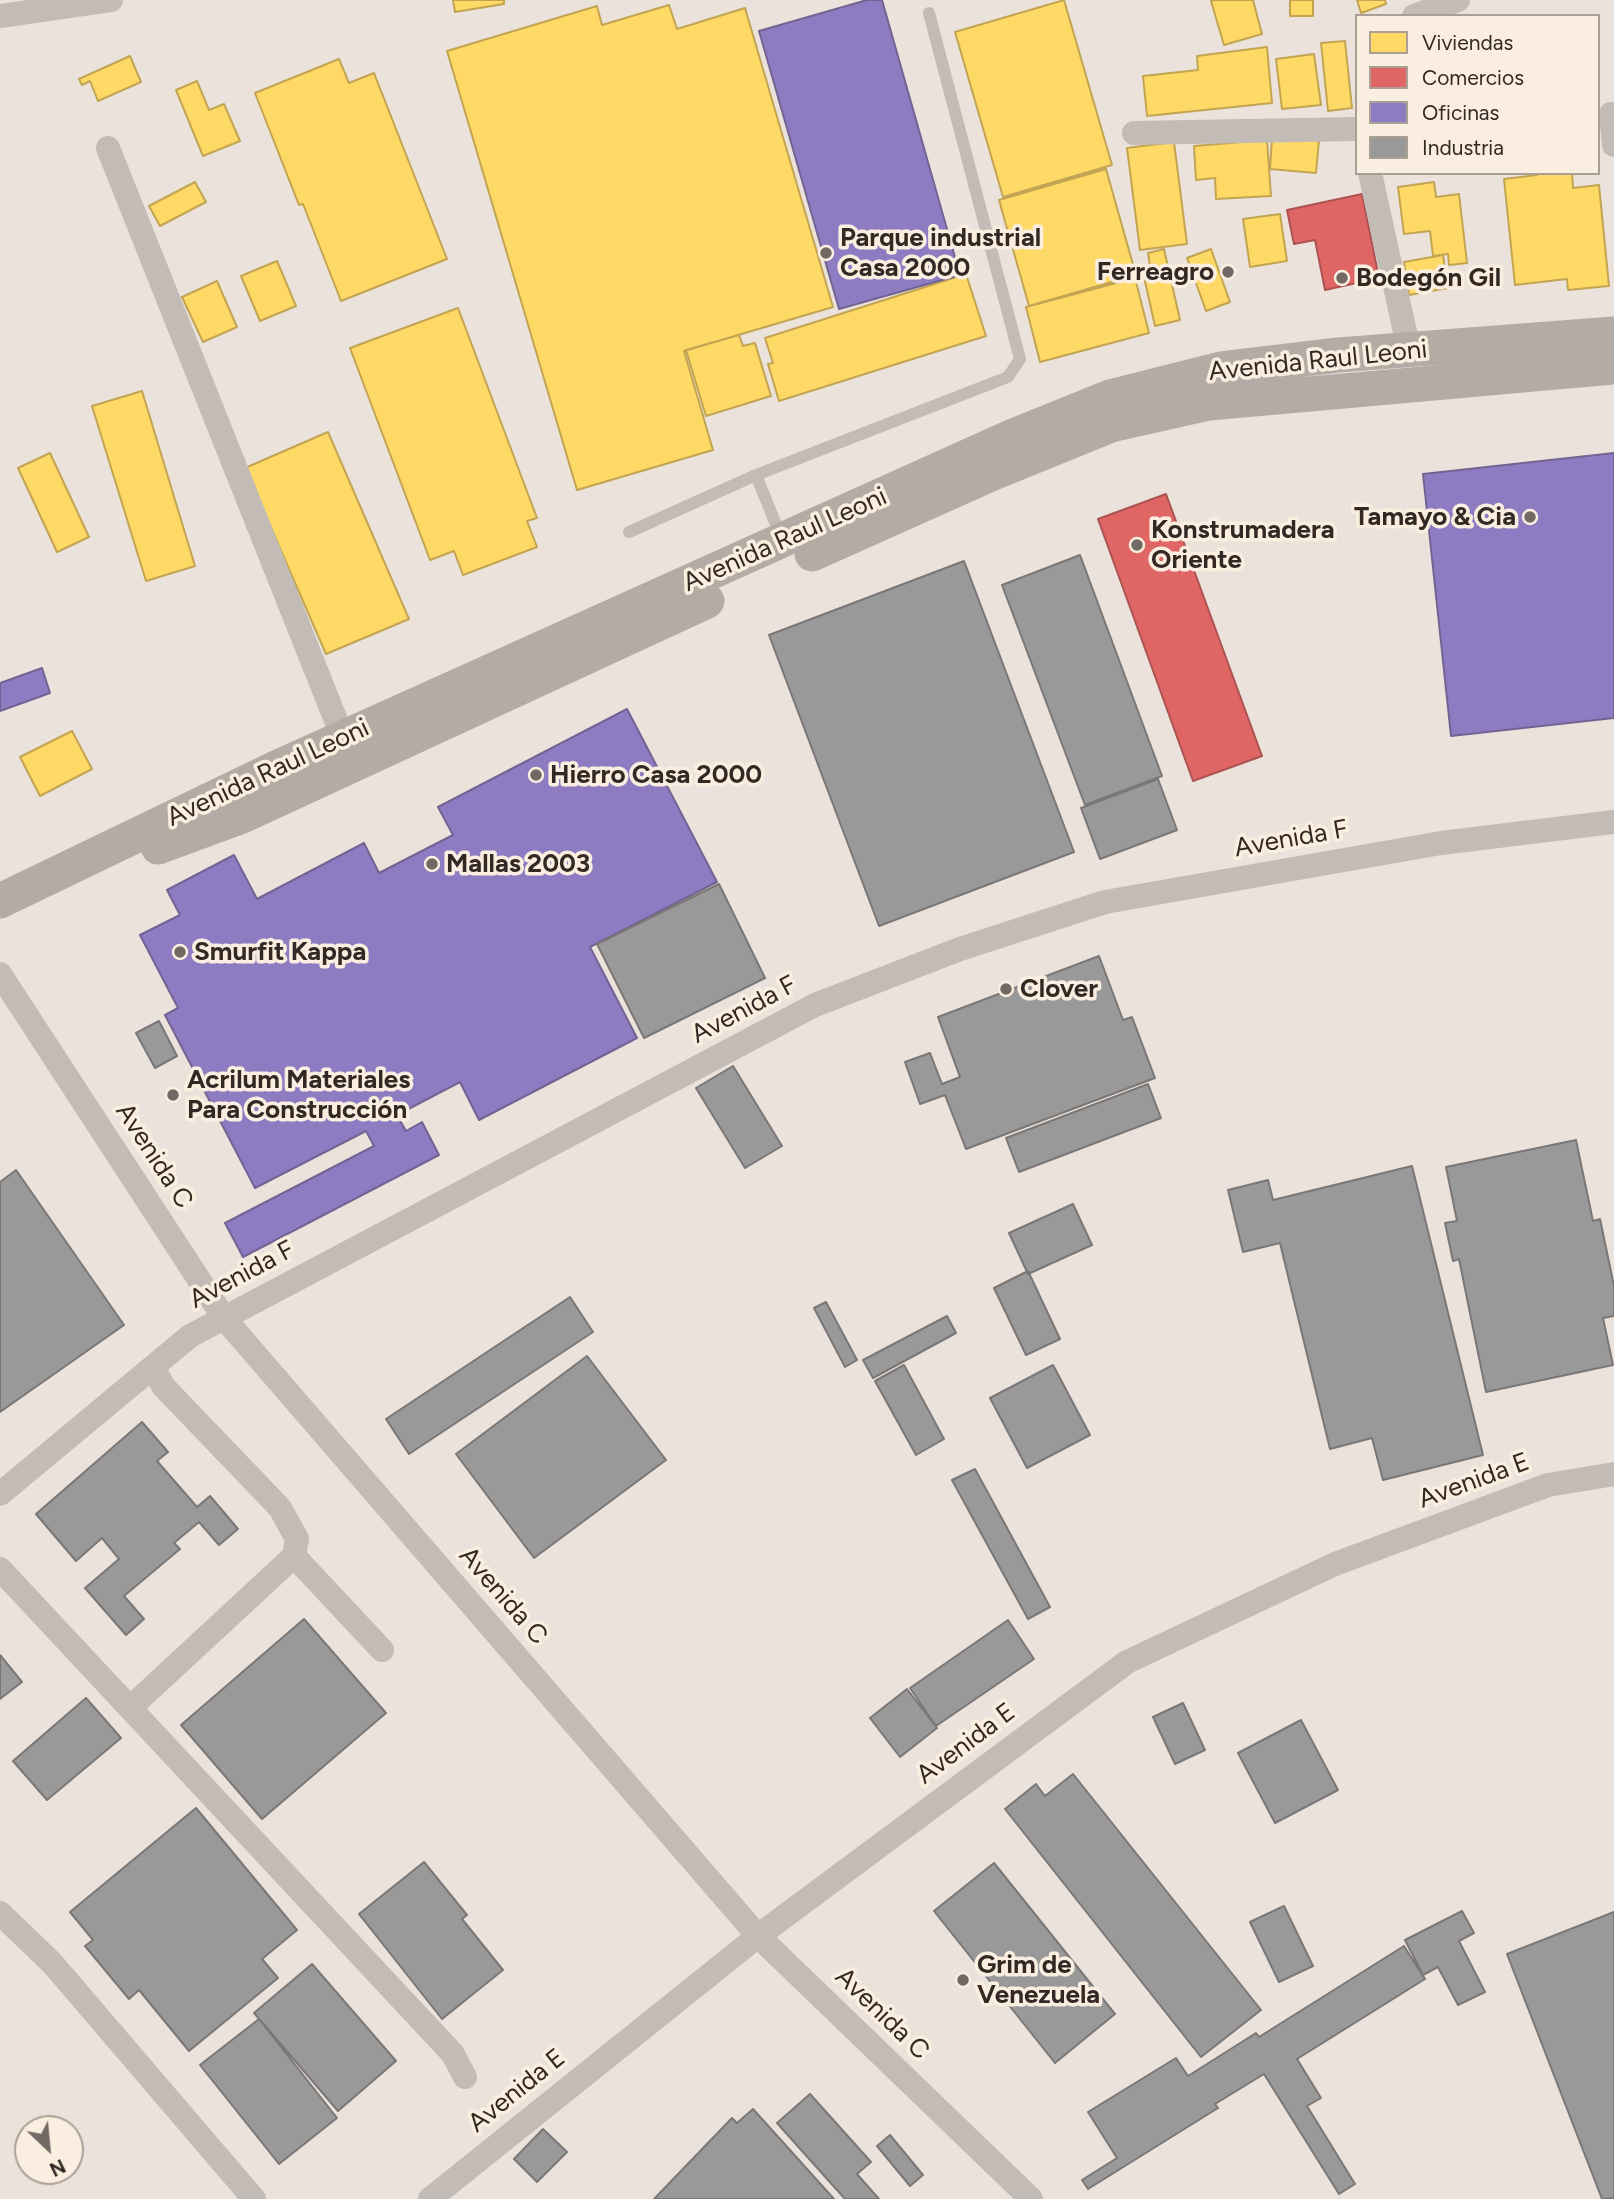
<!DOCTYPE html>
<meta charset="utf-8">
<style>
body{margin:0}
#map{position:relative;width:1614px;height:2199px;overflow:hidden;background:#ebe3db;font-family:Figtree,sans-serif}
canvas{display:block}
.legend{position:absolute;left:1355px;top:14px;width:245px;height:161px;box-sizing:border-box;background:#faeee0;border:2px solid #aa9f95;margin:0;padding:9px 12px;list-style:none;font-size:21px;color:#332824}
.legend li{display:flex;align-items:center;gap:14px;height:35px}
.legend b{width:35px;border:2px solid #aa9f95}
.north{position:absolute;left:14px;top:2115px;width:70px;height:70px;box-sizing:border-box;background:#faeee0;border:2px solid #aa9f95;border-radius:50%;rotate:154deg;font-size:19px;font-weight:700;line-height:28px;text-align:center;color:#332824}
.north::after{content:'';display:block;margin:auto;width:24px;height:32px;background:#736964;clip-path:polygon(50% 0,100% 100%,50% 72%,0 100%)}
</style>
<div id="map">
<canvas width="1614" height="2199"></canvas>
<ul class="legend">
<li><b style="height:19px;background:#ffd966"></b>Viviendas</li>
<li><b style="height:19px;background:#e06666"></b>Comercios</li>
<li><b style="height:19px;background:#8e7cc3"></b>Oficinas</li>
<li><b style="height:19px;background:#999"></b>Industria</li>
</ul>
<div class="north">N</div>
</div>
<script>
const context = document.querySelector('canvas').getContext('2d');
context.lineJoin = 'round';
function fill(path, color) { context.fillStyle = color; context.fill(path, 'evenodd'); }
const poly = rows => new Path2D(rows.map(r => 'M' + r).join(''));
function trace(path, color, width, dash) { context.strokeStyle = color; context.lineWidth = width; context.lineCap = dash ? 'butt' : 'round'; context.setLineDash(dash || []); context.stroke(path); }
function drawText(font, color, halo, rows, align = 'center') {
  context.font = font + ' Figtree,sans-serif'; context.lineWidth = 7; context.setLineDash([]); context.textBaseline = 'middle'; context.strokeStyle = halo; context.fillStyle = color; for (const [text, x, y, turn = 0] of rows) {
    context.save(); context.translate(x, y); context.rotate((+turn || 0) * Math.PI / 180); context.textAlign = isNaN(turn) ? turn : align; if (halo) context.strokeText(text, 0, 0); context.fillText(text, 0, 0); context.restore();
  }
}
const homes = poly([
 [453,0,504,0,504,4,455,12,453,0],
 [1064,0,1112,165,1003,197,955,32,1064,0],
 [1215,0,1253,0,1262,34,1224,45,1211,1,1215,0],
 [1290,0,1313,0,1313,16,1290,16,1290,0],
 [1357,0,1385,0,1386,4,1361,13,1357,0],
 [669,5,677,29,745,8,833,307,684,351,713,450,577,490,447,51,597,6,602,25,669,5],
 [1345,41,1352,108,1328,111,1321,43,1345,41],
 [1267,47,1272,103,1147,116,1143,76,1198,70,1197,56,1267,47],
 [1314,54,1321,105,1282,109,1276,59,1314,54],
 [130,56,141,82,98,101,90,81,82,85,79,79,130,56],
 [339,59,349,83,374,73,447,259,341,301,303,204,299,205,255,93,339,59],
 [197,81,209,110,224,104,240,141,203,156,176,90,197,81],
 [1272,137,1319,140,1316,173,1270,169,1272,137],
 [1267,140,1271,196,1216,199,1215,178,1196,180,1194,146,1267,140],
 [1174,142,1187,244,1140,250,1127,148,1174,142],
 [1106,169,1136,275,1029,306,999,200,1106,169],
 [1537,173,1572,173,1573,188,1599,185,1609,286,1568,290,1567,279,1515,285,1504,179,1537,175,1537,173],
 [195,182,206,202,160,226,149,206,195,182],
 [1434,182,1436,197,1459,194,1467,263,1449,265,1448,254,1433,256,1430,231,1404,234,1398,187,1434,182],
 [1280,214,1287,261,1250,267,1243,219,1280,214],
 [1164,249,1180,320,1155,326,1142,268,1150,266,1148,253,1164,249],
 [1211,249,1230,302,1206,311,1187,258,1211,249],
 [1443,255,1448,288,1409,295,1404,262,1443,255],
 [277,261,296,306,260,321,241,276,277,261],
 [966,274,986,336,779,401,768,364,773,363,765,338,966,274],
 [1135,278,1149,333,1040,362,1026,307,1135,278],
 [217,281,237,327,203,342,182,297,217,281],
 [458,308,537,518,527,521,537,547,463,575,454,551,430,560,350,348,458,308],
 [739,335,743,346,755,343,771,396,706,416,686,350,739,335],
 [142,391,195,566,146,581,92,406,142,391],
 [328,432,409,619,326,654,245,468,328,432],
 [50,453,89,537,57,552,18,468,50,453],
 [72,731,92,769,40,796,20,757,72,731]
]);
fill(homes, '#ffd966');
trace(homes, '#c2a452', 2);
const shops = poly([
 [1362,194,1379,278,1325,290,1315,240,1294,244,1287,210,1362,194],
 [1166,494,1262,756,1193,781,1098,519,1166,494]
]);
fill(shops, '#e06666');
trace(shops, '#ac5352', 2);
const offices = poly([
 [867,0,882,0,960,275,839,309,759,31,867,0],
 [1614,453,1614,718,1451,736,1423,474,1614,453],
 [42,668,50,693,0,711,0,683,42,668],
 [627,709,717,882,590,947,637,1038,479,1120,460,1082,397,1115,406,1131,422,1122,439,1155,243,1257,225,1223,374,1146,366,1131,255,1188,165,1015,178,1008,140,935,180,915,167,890,234,855,257,899,364,843,379,873,453,835,438,807,627,709]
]);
fill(offices, '#8e7cc3');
trace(offices, '#736393', 2);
const industry = poly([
 [1080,555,1162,776,1085,805,1002,585,1080,555],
 [964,561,1074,852,879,926,769,635,964,561],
 [1158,779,1177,830,1100,859,1081,808,1158,779],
 [719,884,765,978,644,1038,597,944,719,884],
 [1099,956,1123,1020,1132,1017,1155,1078,966,1149,945,1095,920,1104,905,1062,930,1053,942,1084,960,1077,938,1017,1099,956],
 [159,1021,177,1056,155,1068,136,1033,159,1021],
 [733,1066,782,1146,745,1168,696,1088,733,1066],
 [1148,1084,1161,1118,1019,1172,1006,1138,1148,1084],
 [1576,1140,1593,1221,1600,1219,1614,1286,1614,1316,1603,1318,1613,1365,1486,1392,1459,1259,1453,1261,1445,1223,1457,1221,1446,1167,1576,1140],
 [1412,1166,1483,1455,1383,1480,1372,1438,1330,1449,1280,1243,1243,1252,1228,1190,1268,1180,1273,1200,1412,1166],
 [16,1170,124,1325,0,1412,0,1182,16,1170],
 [1073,1204,1092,1245,1028,1274,1009,1233,1073,1204],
 [1028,1271,1060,1339,1026,1355,994,1288,1028,1271],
 [570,1297,593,1332,409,1454,386,1419,570,1297],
 [826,1302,857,1360,845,1367,814,1308,826,1302],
 [947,1316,956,1333,873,1378,863,1360,947,1316],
 [587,1356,666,1460,534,1558,456,1454,587,1356],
 [904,1365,944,1439,916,1455,875,1381,904,1365],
 [1053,1365,1090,1435,1027,1468,990,1398,1053,1365],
 [142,1422,168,1452,157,1461,197,1507,210,1496,238,1529,219,1545,199,1522,174,1543,180,1549,124,1596,144,1619,126,1635,85,1588,119,1559,102,1538,76,1561,36,1514,142,1422],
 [975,1469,1050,1607,1028,1619,952,1480,975,1469],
 [304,1619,386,1713,262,1819,181,1725,304,1619],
 [1008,1620,1034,1659,936,1726,910,1688,1008,1620],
 [0,1655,22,1682,0,1699,0,1655],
 [907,1689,937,1728,900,1757,870,1718,907,1689],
 [86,1698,121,1738,47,1800,13,1761,86,1698],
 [1183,1703,1205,1750,1175,1764,1153,1717,1183,1703],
 [1301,1720,1338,1790,1275,1823,1238,1753,1301,1720],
 [1073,1774,1261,2010,1201,2057,1005,1809,1036,1784,1045,1796,1073,1774],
 [196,1808,297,1930,262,1959,278,1978,189,2051,139,1990,129,1999,85,1946,93,1940,70,1912,196,1808],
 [424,1862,467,1915,462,1919,503,1970,442,2019,359,1914,424,1862],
 [994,1863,1115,2014,1055,2063,934,1911,994,1863],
 [1284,1906,1313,1966,1279,1982,1250,1922,1284,1906],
 [1462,1911,1474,1933,1459,1941,1485,1992,1458,2005,1438,1967,1423,1975,1405,1940,1462,1911],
 [1614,1912,1614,2198,1602,2199,1507,1954,1614,1912],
 [1404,1946,1425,1979,1297,2059,1321,2098,1307,2106,1355,2184,1339,2194,1264,2074,1215,2104,1218,2108,1088,2189,1082,2180,1117,2158,1088,2112,1176,2058,1188,2076,1256,2033,1259,2037,1404,1946],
 [312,1964,396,2061,338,2111,254,2013,312,1964],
 [259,2019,337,2118,279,2164,200,2065,259,2019],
 [810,2094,871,2162,857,2174,879,2199,845,2199,777,2123,810,2094],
 [753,2109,834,2199,654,2199,732,2118,737,2123,753,2109],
 [543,2129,567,2152,537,2182,514,2159,543,2129],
 [890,2135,923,2175,910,2186,877,2146,890,2135]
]);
fill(industry, '#999');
trace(industry, '#7a7776', 2);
trace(poly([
 [756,475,781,537],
 [629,532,756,475,1008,377,1020,359,929,13]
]), '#c3bbb5', 12);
trace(poly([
 [0,16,111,0],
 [1414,16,1458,0],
 [1611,114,1614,145],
 [1134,133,1357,129],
 [108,148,343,738],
 [1370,173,1409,350],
 [0,974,224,1318,758,1936,1031,2199],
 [0,1494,190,1336,815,1005,960,949,1105,902,1441,843,1614,822],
 [294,1556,382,1650],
 [0,1569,453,2054,465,2077],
 [130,1708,294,1556,297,1539,280,1508,163,1386,154,1368],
 [0,1913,52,1963,254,2199],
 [430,2199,758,1936,1127,1662,1335,1564,1548,1485,1614,1474]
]), '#c3bbb5', 24);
trace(poly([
 [812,554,993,473,1111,425,1209,403,1614,367],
 [158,847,242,816,707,601],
 [0,901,276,768,1011,437,1110,397,1221,369,1338,355,1614,334]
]), '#b4aba5', 35);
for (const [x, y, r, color] of [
 [826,253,7,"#736964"],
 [1228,272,7,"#736964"],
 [1342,278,7,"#736964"],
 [1530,517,7,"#736964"],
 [1137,545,7,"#736964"],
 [536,775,7,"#736964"],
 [432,864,7,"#736964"],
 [180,952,7,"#736964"],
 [1006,989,7,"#736964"],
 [173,1095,7,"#736964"],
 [963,1980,7,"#736964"]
]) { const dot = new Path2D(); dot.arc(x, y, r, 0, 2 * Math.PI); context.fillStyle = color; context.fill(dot); trace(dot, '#faeee0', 2.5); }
drawText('bold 26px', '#332824', '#faeee0', [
 ["Parque industrial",840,238],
 ["Casa 2000",840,268],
 ["Ferreagro",1214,272,"right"],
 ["Bodegón Gil",1356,278],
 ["Tamayo & Cia",1516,517,"right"],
 ["Konstrumadera",1151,530],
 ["Oriente",1151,560],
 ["Hierro Casa 2000",550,775],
 ["Mallas 2003",446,864],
 ["Smurfit Kappa",194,952],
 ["Clover",1020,989],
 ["Acrilum Materiales",187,1080],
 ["Para Construcción",187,1110],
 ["Grim de",977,1965],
 ["Venezuela",977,1995]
], 'left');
drawText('26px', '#332824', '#faeee0', [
 ["Avenida Raul Leoni",1318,361,-6],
 ["Avenida Raul Leoni",785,540,-24],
 ["Avenida Raul Leoni",268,773,-25],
 ["Avenida F",1291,839,-10],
 ["Avenida F",744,1010,-28],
 ["Avenida C",154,1156,57],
 ["Avenida F",242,1275,-28],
 ["Avenida E",1474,1481,-20],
 ["Avenida C",503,1596,49],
 ["Avenida E",966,1744,-37],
 ["Avenida C",882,2014,44],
 ["Avenida E",517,2091,-39]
]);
</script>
